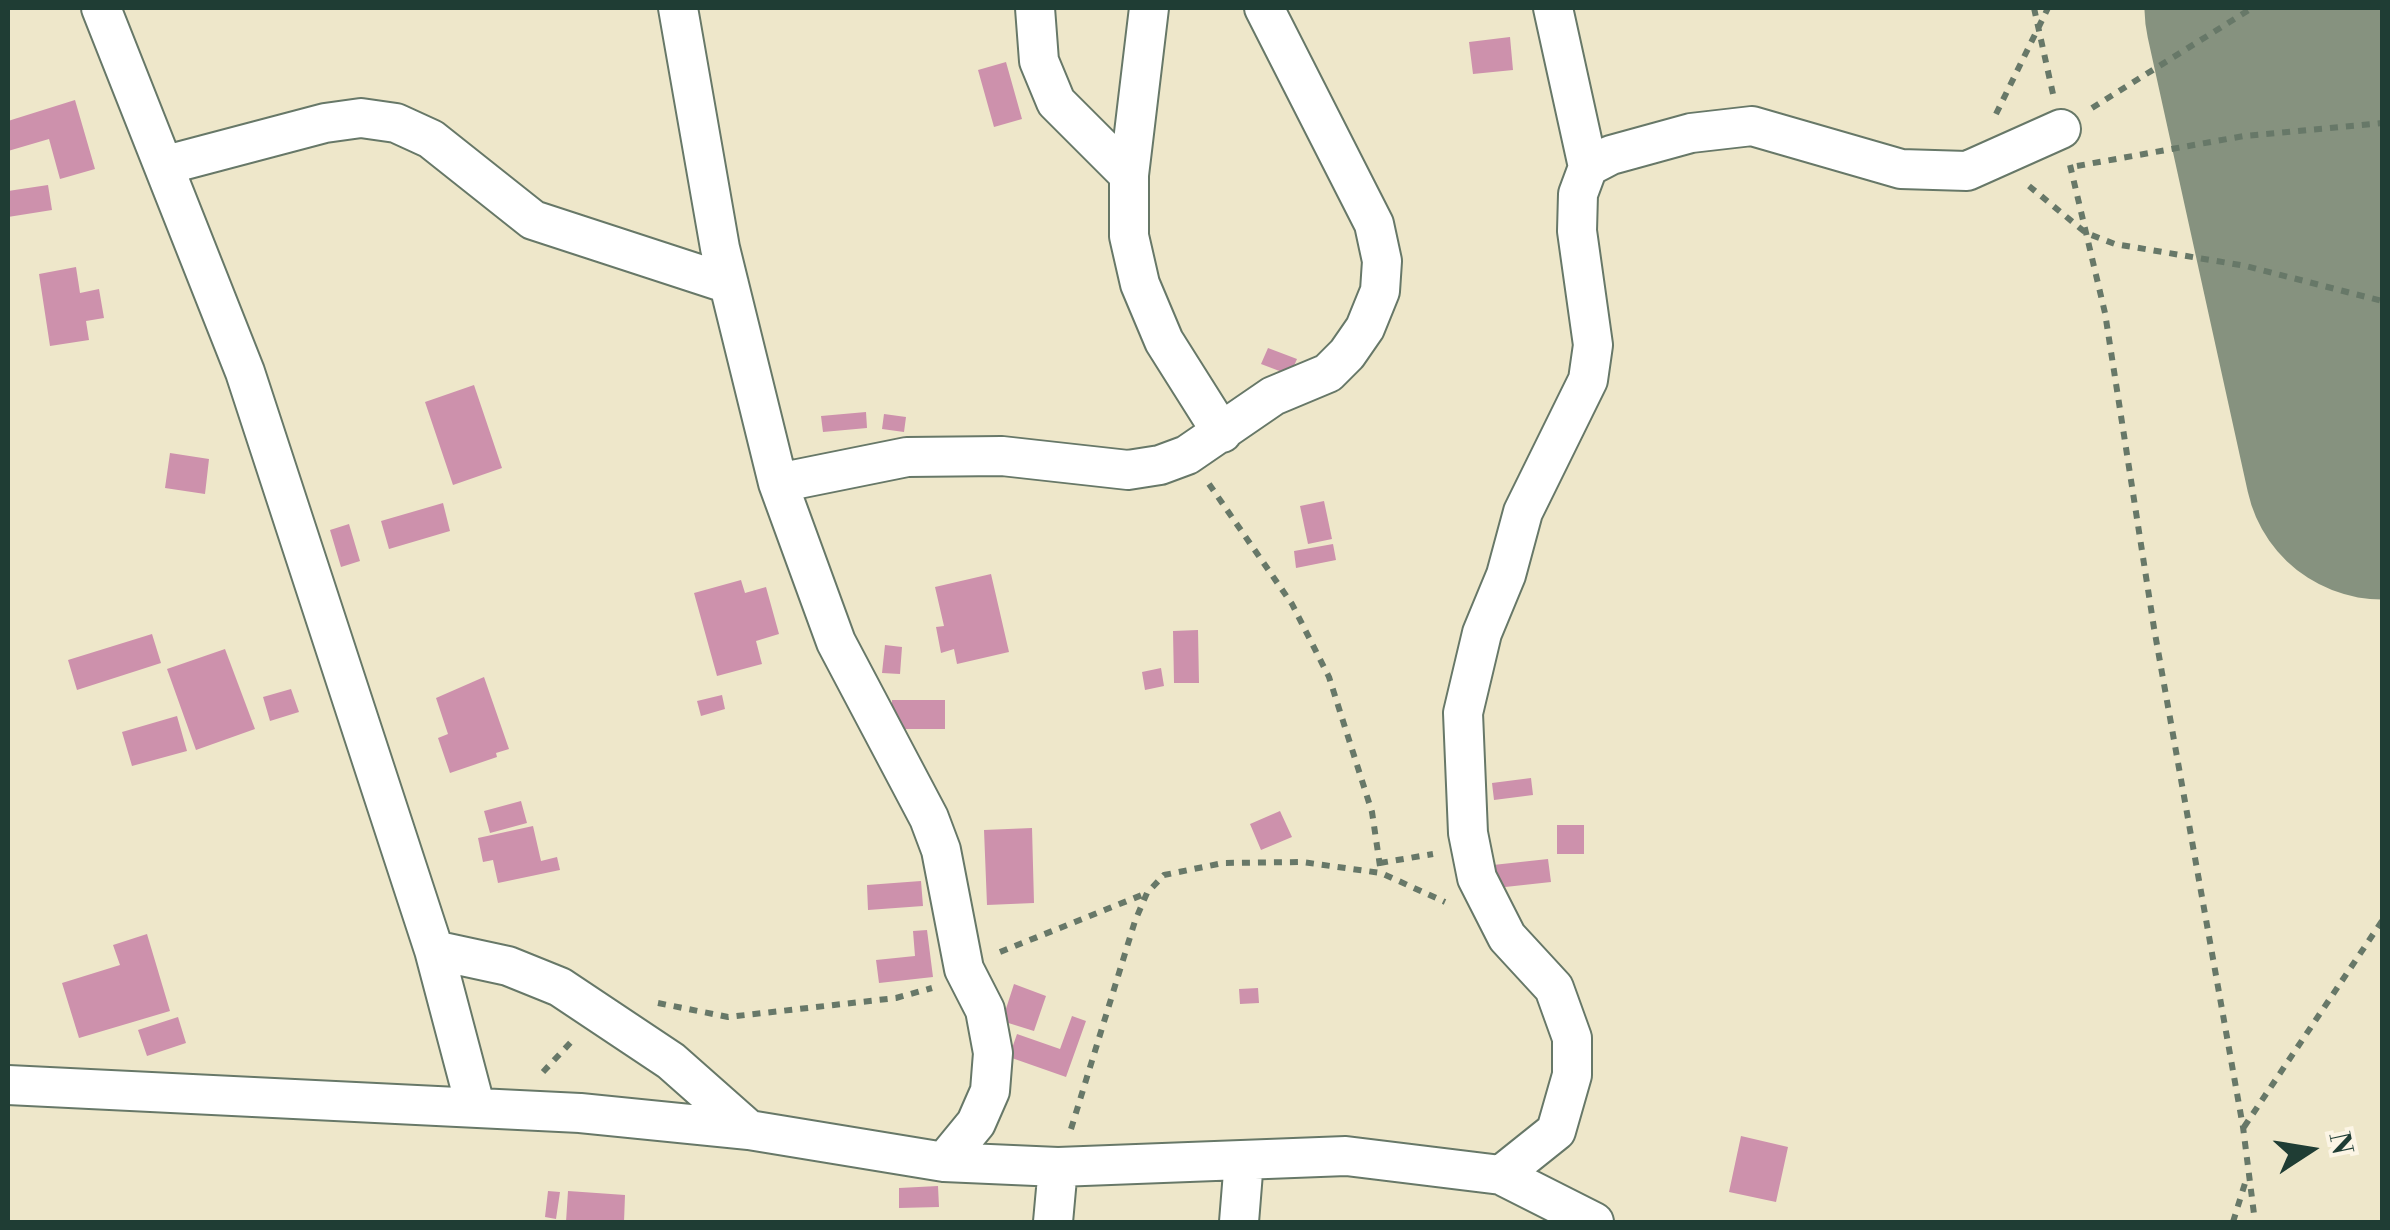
<!DOCTYPE html>
<style>
body{margin:0}
#map{position:relative;width:2390px;height:1230px;overflow:hidden;background:#eee7ca;font-family:"Libre Bodoni",serif}
canvas{display:block}
.frame{position:absolute;inset:0;border:10px solid #1f3d34;pointer-events:none}
.north{position:absolute;left:2260px;top:1100px;width:100px;height:100px;-webkit-text-stroke:8px #fcf5e5;paint-order:stroke;rotate:78deg;font-size:28px;font-weight:700;line-height:40px;text-align:center;color:#1f3d34}
.north::after{content:'';display:block;margin:auto;width:35px;height:45px;background:#1f3d34;clip-path:polygon(50% 0,100% 100%,50% 72%,0 100%)}
</style>
<div id="map">
<canvas width="2390" height="1230"></canvas>
<div class="frame"></div>
<div class="north">N</div>
</div>
<script>
const context = document.querySelector('canvas').getContext('2d');
context.lineJoin = 'round';
const poly = rows => new Path2D(rows.map(r => 'M' + r).join(''));
function trace(path, color, width, dash) { context.strokeStyle = color; context.lineWidth = width; context.lineCap = dash ? 'butt' : 'round'; context.setLineDash(dash || []); context.stroke(path); }
function fill(path, color) { context.fillStyle = color; context.fill(path, 'evenodd'); }
trace(poly([
 [2282,8,2382,462]
]), '#86927f', 275);
fill(poly([
 [1510,37,1513,70,1473,74,1469,42],
 [1006,62,1022,119,994,127,978,70],
 [75,100,95,169,60,179,49,139,8,151,8,121],
 [48,185,52,210,8,217,8,191],
 [76,267,80,293,99,289,104,318,86,321,89,340,50,346,39,274],
 [1268,348,1297,359,1290,375,1261,364],
 [474,385,502,468,453,485,425,402],
 [866,412,867,428,823,432,821,416],
 [884,414,906,417,904,432,882,429],
 [170,453,209,459,205,494,165,488],
 [1324,501,1332,539,1308,544,1300,506],
 [443,503,450,531,389,549,381,521],
 [349,524,360,561,341,567,330,530],
 [1333,544,1336,560,1296,568,1294,551],
 [991,574,1009,652,957,664,954,649,941,653,936,627,944,626,935,587],
 [741,580,745,593,766,587,779,634,756,641,762,664,717,676,694,593],
 [1198,630,1199,683,1174,683,1173,631],
 [152,634,161,663,77,690,68,660],
 [885,645,902,647,900,674,882,673],
 [225,649,255,729,196,750,167,669],
 [1161,668,1164,686,1145,690,1142,672],
 [484,677,509,749,496,753,497,757,450,773,438,738,448,734,436,698],
 [291,689,299,712,270,721,263,697],
 [722,695,725,709,701,716,697,701],
 [892,700,945,700,945,729,892,729],
 [177,716,187,751,132,766,122,732],
 [1531,778,1533,795,1494,800,1492,783],
 [521,801,527,823,490,833,484,811],
 [1280,811,1292,837,1261,850,1250,824],
 [1557,825,1584,825,1584,854,1557,854],
 [533,826,541,861,557,857,560,870,498,883,493,860,483,862,478,838],
 [1032,828,1034,903,987,905,984,830],
 [1548,859,1551,882,1496,888,1493,865],
 [921,881,923,906,868,910,867,885],
 [927,930,933,977,879,983,876,960,915,956,913,931],
 [147,934,170,1011,79,1038,62,983,120,965,113,945],
 [1014,984,1046,996,1034,1031,1002,1021],
 [1258,988,1259,1003,1240,1004,1239,989],
 [1072,1016,1086,1021,1066,1077,1009,1057,1017,1034,1060,1049],
 [178,1017,186,1043,147,1056,138,1030],
 [1741,1136,1788,1147,1776,1202,1729,1192],
 [938,1186,939,1207,899,1208,899,1188],
 [548,1191,560,1192,556,1219,545,1217],
 [568,1191,625,1195,624,1222,566,1222]
]), '#cd91ac');
const minor = poly([
 [101,8,245,372,434,950,475,1105],
 [678,8,720,248,778,483,836,642,929,818,941,850,964,969,985,1010,993,1053,990,1091,976,1123,944,1162],
 [1035,8,1039,61,1056,102,1129,175],
 [1149,8,1129,175,1129,236,1140,284,1164,341,1222,433],
 [1553,8,1588,167],
 [166,165,325,123,361,118,396,123,431,139,533,220,729,284],
 [778,483,907,457,1002,456,1128,470,1160,465,1187,455,1273,396,1328,373,1347,354,1365,328,1380,291,1382,261,1374,224,1264,8],
 [434,950,508,966,560,987,671,1061,749,1130],
 [8,1085,580,1113,749,1130,944,1162,1058,1167,1346,1156,1501,1175,1594,1222],
 [1501,1175,1556,1131,1572,1075,1572,1038,1554,988,1507,937,1477,878,1468,833,1463,713,1482,633,1506,575,1523,512,1588,380,1593,345,1577,231,1578,194,1588,167,1611,155,1691,133,1752,126,1901,169,1967,171,2061,129],
 [1053,1222,1058,1167],
 [1239,1222,1244,1160]
]);
trace(minor, '#677868', 42);
trace(poly([
 [2034,8,2053,94],
 [2092,108,2252,8],
 [1996,114,2048,8],
 [2070,165,2105,313,2154,628,2243,1127,2255,1222],
 [2077,166,2244,136,2382,123],
 [2029,186,2086,233,2115,244,2246,266,2382,301],
 [1209,484,1292,604,1329,677,1372,812,1381,873],
 [1380,863,1433,854],
 [1000,952,1147,893],
 [658,1003,728,1017,896,998,932,988],
 [543,1072,572,1041],
 [2244,1127,2382,921],
 [1071,1129,1135,921,1147,893,1164,875,1223,863,1302,862,1381,873,1445,902],
 [2233,1222,2246,1180]
]), '#677868', 6, [8, 8]);
trace(minor, '#fff', 38);
</script>
